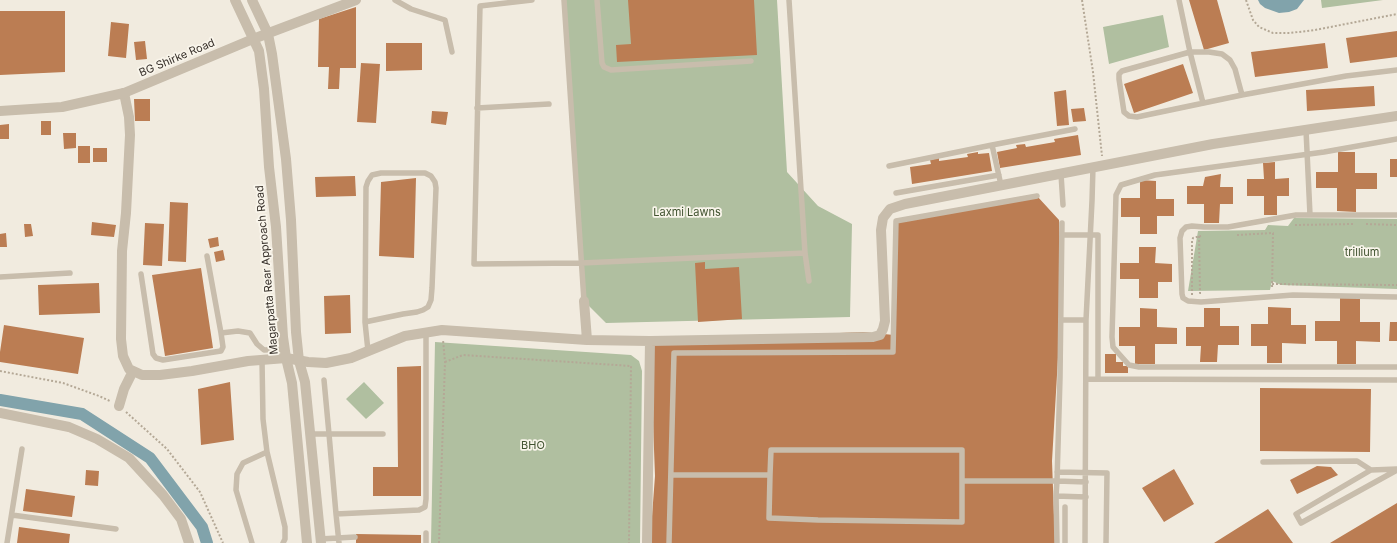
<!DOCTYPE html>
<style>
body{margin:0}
canvas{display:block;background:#f1ebdf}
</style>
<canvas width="1397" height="543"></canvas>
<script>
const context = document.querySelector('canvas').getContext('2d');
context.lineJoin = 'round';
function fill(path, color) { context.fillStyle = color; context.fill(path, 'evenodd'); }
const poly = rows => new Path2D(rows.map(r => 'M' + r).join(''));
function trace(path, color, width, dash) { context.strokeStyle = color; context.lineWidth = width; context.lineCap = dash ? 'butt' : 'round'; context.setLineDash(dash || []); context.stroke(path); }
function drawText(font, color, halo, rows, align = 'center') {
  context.font = font + ' Inter,sans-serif'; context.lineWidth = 3.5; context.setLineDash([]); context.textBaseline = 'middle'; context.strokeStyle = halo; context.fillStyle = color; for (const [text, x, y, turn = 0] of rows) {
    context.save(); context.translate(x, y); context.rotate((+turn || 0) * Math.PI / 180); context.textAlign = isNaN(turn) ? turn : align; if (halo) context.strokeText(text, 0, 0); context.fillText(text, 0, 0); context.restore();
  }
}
fill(poly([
 [564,0,777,0,787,172,818,206,852,224,850,317,606,323,584,301],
 [1321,0,1383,0,1322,8],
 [1163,15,1169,47,1109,64,1103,27],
 [1294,218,1397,219,1397,289,1281,285,1272,281,1270,290,1188,291,1198,231,1265,230,1268,225,1288,226],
 [435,342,631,355,639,361,642,371,640,543,431,543],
 [364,382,384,403,366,419,346,399]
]), '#b0bfa0');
fill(poly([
 [1258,0,1304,0,1297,9,1289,12,1279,13,1265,8,1260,4]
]), '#81a3ab');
trace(poly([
 [0,400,82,414,150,458,202,527,207,543]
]), '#81a3ab', 12);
fill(poly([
 [628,0,754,0,757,55,617,62,616,45,631,44],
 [1189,0,1217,0,1229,43,1204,50],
 [356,7,356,68,340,68,339,89,328,89,329,67,318,67,319,19],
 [0,11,65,11,65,72,0,75],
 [111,22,129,24,126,58,108,56],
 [1397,31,1397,57,1350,63,1346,38],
 [145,41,147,59,136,60,134,42],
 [386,43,422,43,422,70,386,71],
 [1325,43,1328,68,1255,77,1251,52],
 [361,63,380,64,376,123,357,122],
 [1183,64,1193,93,1134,113,1124,84],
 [1374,86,1375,106,1307,111,1306,90],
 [1066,90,1069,125,1057,126,1054,92],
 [134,99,150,99,150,121,135,121],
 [1084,108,1086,121,1073,122,1071,109],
 [432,111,448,112,446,125,431,123],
 [41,121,51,121,51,135,41,135],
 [9,124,9,139,0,139,0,125],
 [63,133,76,133,76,148,64,149],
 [1078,135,1081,155,1000,168,997,152,1017,148,1016,145,1025,144,1026,147,1055,142,1054,139],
 [78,146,90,146,90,163,78,163],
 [93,148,107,148,107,162,93,162],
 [978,152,978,154,989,153,992,171,912,184,910,167,931,164,930,160,939,158,939,161,968,157,967,154],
 [1338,152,1355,152,1355,173,1377,173,1377,189,1356,189,1356,212,1337,211,1337,188,1316,188,1316,172,1338,172],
 [1390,159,1397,159,1397,177,1390,177],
 [1275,162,1275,179,1289,178,1289,196,1277,196,1277,215,1264,215,1264,196,1247,196,1247,179,1264,179,1263,163],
 [1221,174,1220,187,1233,187,1233,204,1220,204,1219,223,1204,223,1204,204,1187,204,1187,186,1203,186,1205,177],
 [355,176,356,196,316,197,315,177],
 [416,178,414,258,379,256,381,182],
 [1140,180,1156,181,1156,199,1174,199,1174,216,1157,216,1157,234,1140,234,1140,217,1121,217,1121,198,1140,198],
 [1037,196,1059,220,1061,306,1052,461,1055,543,650,543,655,476,650,341,863,332,894,335,896,221],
 [170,202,188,203,186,262,168,261],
 [92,222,116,225,114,237,91,235],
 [145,223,164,224,162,266,143,265],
 [24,224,31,224,33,236,25,237],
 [6,233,7,247,0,247,0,234],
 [218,237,219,246,210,248,208,239],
 [1139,247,1156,247,1155,263,1172,264,1172,282,1158,282,1158,298,1139,298,1139,279,1120,279,1120,263,1139,263],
 [223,250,225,260,216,262,214,252],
 [705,262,705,269,739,267,742,319,698,322,695,263],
 [201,268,213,348,165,356,152,275],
 [99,283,100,313,39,315,38,285],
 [350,295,351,333,325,334,324,296],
 [1340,298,1360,298,1360,322,1380,322,1380,342,1356,341,1356,364,1337,364,1337,341,1315,341,1315,321,1340,321],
 [1268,307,1291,308,1291,325,1306,325,1306,344,1282,343,1282,363,1267,363,1267,346,1251,346,1251,324,1268,324],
 [1140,308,1157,309,1157,327,1177,328,1177,344,1155,344,1155,364,1135,364,1135,346,1119,346,1119,327,1140,327],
 [1204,308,1220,308,1220,326,1239,326,1239,345,1218,345,1217,362,1200,362,1201,346,1186,346,1186,327,1204,327],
 [1390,322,1397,322,1397,341,1389,341],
 [4,325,84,338,78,374,0,362,0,352],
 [1105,354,1116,354,1116,362,1123,362,1123,366,1128,366,1128,373,1105,373],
 [421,366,421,496,373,496,373,467,398,467,397,367],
 [230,382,234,440,201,445,198,389],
 [1260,388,1371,389,1370,452,1260,451],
 [1317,466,1331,467,1338,475,1297,494,1290,480],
 [1174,469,1194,504,1164,522,1142,488],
 [86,470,99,471,98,486,85,485],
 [26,489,75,496,72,517,23,511],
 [1397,503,1397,543,1330,543],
 [1268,509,1293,543,1214,543],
 [19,527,70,534,69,543,17,543],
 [356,534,421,535,421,543,356,543]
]), '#bb7d53');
trace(poly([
 [1082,0,1093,72,1102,156],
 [1246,0,1253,20,1259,27,1273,33,1290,33,1315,30,1397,14],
 [1366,224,1397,225],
 [1295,225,1354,224],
 [1237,235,1273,233,1272,289],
 [1199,236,1200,293,1202,293],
 [1272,284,1397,285],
 [1192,295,1192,241,1193,238,1201,236],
 [445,362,463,355,631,366,629,543],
 [0,371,63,383,99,396,110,401],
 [126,412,167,449,200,492,223,543],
 [439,543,445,362,443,340]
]), '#b4a896', 2, [2, 2]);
trace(poly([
 [395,0,411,9,445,20,452,52],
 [532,0,480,6,474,264,581,263,805,253,789,0],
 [564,0,584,301],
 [597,0,602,63,604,67,611,70,751,61],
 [1179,0,1190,52,1122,71,1119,74,1119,79,1124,112,1129,116,1137,117,1242,95,1346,76,1397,70],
 [1203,103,1190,52,1209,52,1222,54,1230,60,1235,69,1242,95],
 [477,108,549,104],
 [1306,130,1310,215],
 [1397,139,1324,152,1155,175,1121,185,1116,195,1112,337,1113,347,1120,355,1129,365,1139,367,1397,367],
 [992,145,1075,129],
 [889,166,992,145,1001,185],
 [1061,174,1063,205],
 [896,193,999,175],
 [1397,215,1296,215,1228,227,1204,227,1192,226,1186,227,1182,231,1180,238,1182,294,1183,298,1188,301,1201,302,1293,295,1397,297],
 [1062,235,1098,235,1098,378],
 [805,253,809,281],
 [207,256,221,333],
 [141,274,153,354,156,358,163,360,221,351,223,347,221,333,238,331,250,333,257,344,264,350,285,349],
 [0,277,70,273],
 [1061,320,1086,320],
 [365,322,403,314,417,312,423,310,428,307,431,300,432,288,436,188,435,182,431,176,425,173,381,173,372,175,368,181,366,187,365,322,368,351],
 [262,360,263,419,267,452,285,527,285,539,283,543],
 [1086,379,1397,380],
 [324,380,329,434,383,434],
 [310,434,329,434,336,514,419,510,425,507,426,499,426,333],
 [1263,462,1357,461,1371,470],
 [1397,469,1371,470,1296,514,1301,523,1397,470],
 [1057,472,1107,473,1106,543],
 [672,475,770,475,771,450,962,450,962,481],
 [770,475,769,518,818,520,962,522,962,481,1057,481,1060,378,1062,223],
 [1086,482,1057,481,1056,496,1086,497],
 [1056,496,1057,543],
 [1065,507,1065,543],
 [336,514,339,543],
 [12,515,116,529],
 [320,539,355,537],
 [7,543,22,449],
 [252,543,236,490,237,474,243,463,267,452],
 [426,543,426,533],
 [669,543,674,353,893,352,896,221,1037,196],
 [1085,543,1086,320,1092,201,1093,167]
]), '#c8bdac', 5.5);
trace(poly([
 [124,93,129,117,130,135,126,213,122,251,121,339,123,356,129,369,142,375,160,375,192,371,248,361,286,358,308,362,326,363,351,358,405,336,442,330,587,340,650,341,873,337,880,335,883,329,885,321,881,230,883,218,890,209,905,204,1213,144,1397,116],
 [584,301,587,340],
 [119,406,124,389,133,371],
 [0,413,69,427,97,439,129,458,163,495,181,519,189,543],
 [647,543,650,341]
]), '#c8bdac', 10);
trace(poly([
 [235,0,259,51,264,89,269,167,276,227,283,337,286,358,292,383,307,543],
 [252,0,268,34,272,54,286,159,291,220,296,332,299,361,305,382,321,543],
 [0,111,62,107,124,93,253,39,356,0]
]), '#c8bdac', 10);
drawText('11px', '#37302a', '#f9f5eb', [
 ["BG Shirke Road",177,58,-23],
 ["Magarpatta Rear Approach Road",267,270,-95]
]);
drawText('11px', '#415330', '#f9f5eb', [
 ["Laxmi Lawns",687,213],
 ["trillium",1362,253],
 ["BHO",533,446]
]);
</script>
